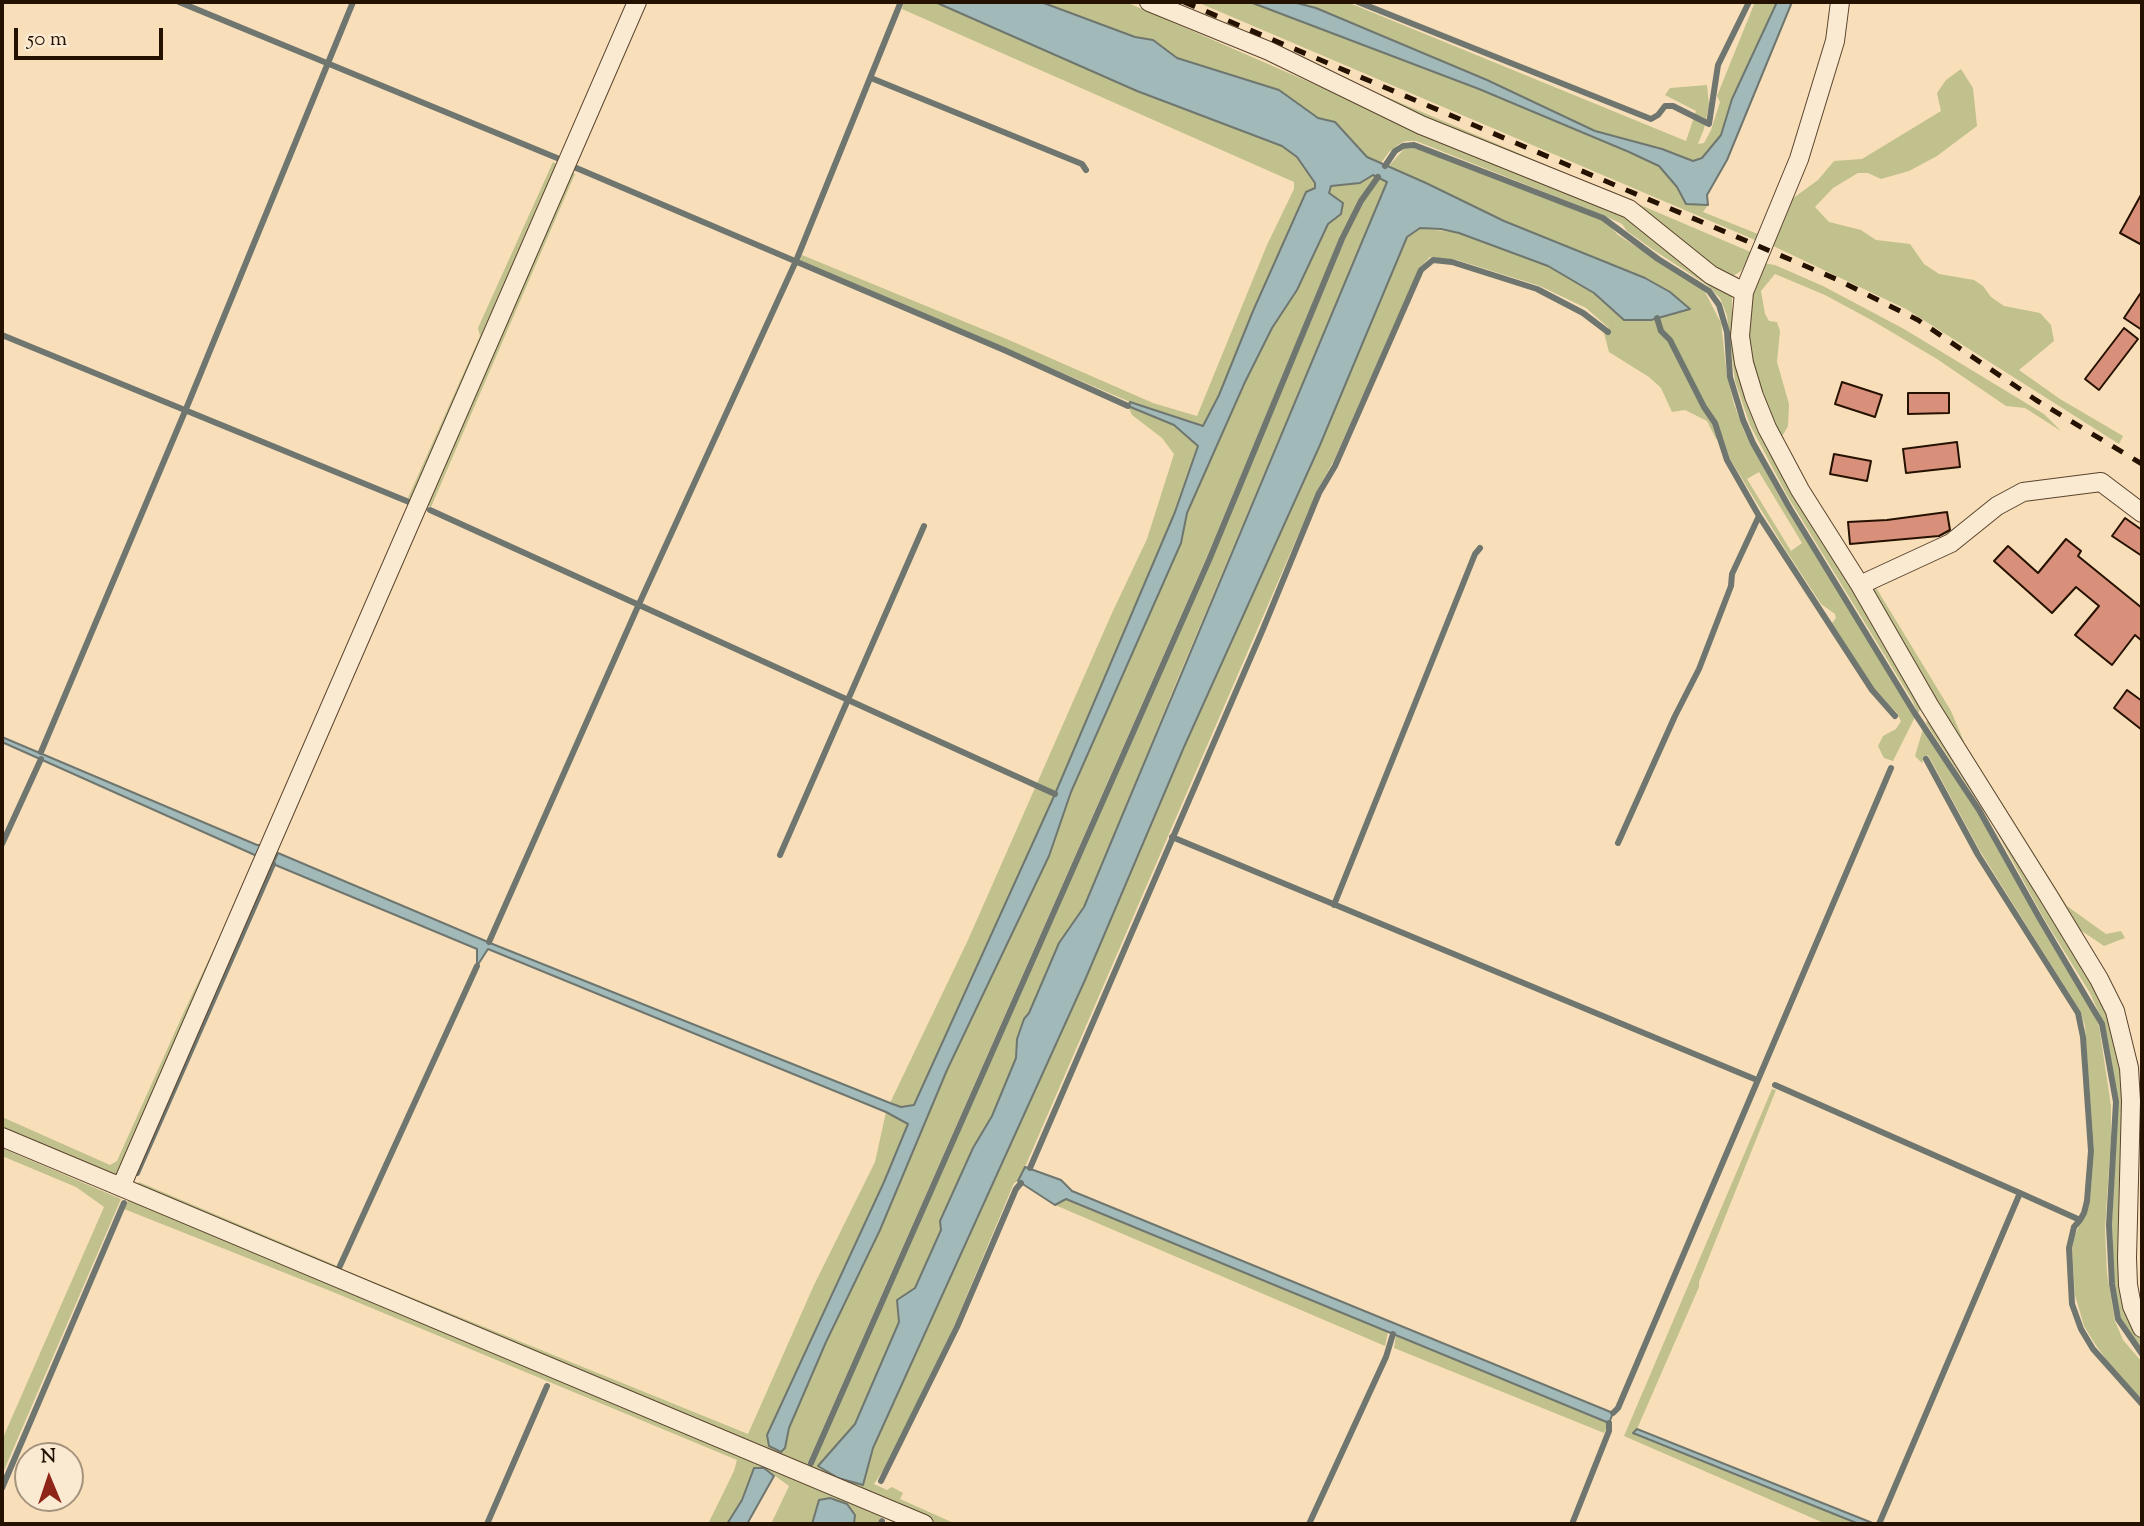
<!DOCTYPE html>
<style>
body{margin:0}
#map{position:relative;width:2144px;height:1526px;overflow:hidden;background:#f9dfb9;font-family:"Sorts Mill Goudy",serif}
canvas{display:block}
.frame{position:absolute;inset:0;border:4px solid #251100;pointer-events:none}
.north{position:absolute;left:14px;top:1442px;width:70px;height:70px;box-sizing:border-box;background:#fbead2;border:2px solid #a5937e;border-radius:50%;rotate:358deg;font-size:19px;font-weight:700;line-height:28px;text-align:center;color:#251100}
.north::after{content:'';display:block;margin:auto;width:24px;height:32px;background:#8f2418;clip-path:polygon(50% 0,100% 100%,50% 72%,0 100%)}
.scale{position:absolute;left:14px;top:28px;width:149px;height:32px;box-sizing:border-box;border:4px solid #251100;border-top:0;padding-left:9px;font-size:21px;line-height:24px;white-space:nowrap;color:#251100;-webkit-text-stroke:5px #fbead2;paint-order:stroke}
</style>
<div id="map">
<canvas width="2144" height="1526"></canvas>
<div class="frame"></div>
<div class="north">N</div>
<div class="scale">50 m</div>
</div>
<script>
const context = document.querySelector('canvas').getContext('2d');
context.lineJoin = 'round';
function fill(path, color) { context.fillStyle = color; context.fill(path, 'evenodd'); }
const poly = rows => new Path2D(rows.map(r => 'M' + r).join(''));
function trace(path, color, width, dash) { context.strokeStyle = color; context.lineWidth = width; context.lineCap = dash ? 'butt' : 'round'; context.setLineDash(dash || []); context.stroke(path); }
fill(poly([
 [904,2,935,2,1137,91,1282,146,1297,157,1315,183,1315,188,1305,192,1253,311,1219,395,1203,426,1130,402,800,260,802,255,1009,340,1153,403,1197,416,1267,245,1294,189,1294,182,902,9],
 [1041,2,1126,2,1410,126,1612,211,1628,220,1667,251,1732,295,1732,315,1738,371,1746,399,1774,456,1820,540,1855,592,1922,706,1918,713,1912,700,1788,497,1750,425,1735,381,1727,316,1720,298,1707,285,1652,249,1627,231,1622,224,1605,216,1416,141,1406,141,1399,144,1389,152,1381,163,1367,157,1335,122,1318,118,1279,90,1177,58,1153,40,1135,37],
 [1197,2,1250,2,1480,89,1659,166,1677,187,1686,204,1708,205,1703,212,1758,234,1755,240],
 [1293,2,1347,2,1686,141,1696,111,1665,95,1670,88,1707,85,1709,104,1704,129,1698,144,1704,143,1711,130,1720,102,1717,96,1755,2,1777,2,1732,99,1721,135,1702,158,1693,161,1662,149,1595,131,1487,80,1316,8],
 [1300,60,1753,253,1741,271,1733,276,1724,276,1632,207,1421,121],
 [1961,69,1973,88,1977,126,1937,156,1909,171,1881,179,1868,173,1858,173,1833,188,1815,207,1829,222,1861,230,1876,240,1910,244,1924,264,1939,274,1974,280,1983,286,1991,297,2004,306,2040,313,2051,325,2054,341,2019,370,2060,399,2123,436,2119,444,1906,309,1769,244,1785,204,1818,180,1834,161,1862,159,1941,111,1937,93,1946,80],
 [1414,148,1606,222,1618,235,1704,290,1721,323,1727,376,1734,404,1744,431,1779,496,1915,717,1893,761,1884,758,1878,746,1883,736,1896,729,1901,721,1897,713,1874,688,1832,623,1836,618,1835,614,1821,604,1785,549,1730,459,1723,438,1716,439,1707,421,1685,410,1672,412,1661,388,1649,377,1609,352,1604,333,1609,328,1586,308,1540,286,1457,260,1430,257,1419,268,1334,460,1318,489,1025,1167,1018,1181,1014,1183,954,1326,886,1466,874,1484,887,1490,892,1487,903,1493,900,1499,956,1524,935,1524,136,1187,139,1182,335,1265,344,1270,748,1434,814,1285,875,1162,886,1112,908,1124,884,1182,767,1435,781,1452,785,1448,789,1428,826,1342,880,1230,947,1070,1049,856,1071,792,1181,543,1187,513,1245,382,1272,328,1297,290,1328,223,1341,213,1329,193,1331,186,1360,183,1373,175,1376,176,1360,200,1339,240,1205,561,808,1462,809,1468,1210,562,1344,242,1363,202,1379,178,1387,182,1178,678,1084,908,1059,943,1029,1014,1024,1019,1017,1039,1016,1058,992,1116,973,1148,940,1221,941,1230,915,1288,897,1300,899,1322,855,1424,818,1465,838,1478,863,1485,873,1448,1085,980,1184,747,1320,445,1407,236,1420,228,1459,233,1548,266,1594,293,1624,320,1665,317,1670,292,1645,278,1504,221,1388,167,1404,149],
 [1759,472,1802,543,1791,551,1747,479],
 [553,162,559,166,417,502,408,498,480,336,478,328],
 [568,170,575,174,431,507,424,504],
 [1763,263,1775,265,1823,286,1904,329,2044,414,2061,431,2025,408,2006,406,1937,359,1873,321,1825,295,1775,274,1761,291,1765,314,1769,321,1777,322,1780,331,1777,362,1789,404,1788,426,1780,440,1756,391,1745,312],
 [1128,406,1174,425,1198,446,1176,512,1055,794,914,1105,901,1107,890,1103,968,940,1112,613,1147,539,1174,454,1162,438,1132,415],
 [409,506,414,508,119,1175,109,1177,2,1131,2,1117,110,1165,117,1161,183,1014,263,845,264,835],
 [1875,586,1951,711,1965,744,2067,906,2106,934,2121,931,2125,938,2104,946,2076,927,2034,864,1868,589],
 [1929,719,2105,997,2127,1087,2124,1197,2142,1336,2142,1351,2120,1318,2114,1284,2112,1224,2118,1107,2104,1024,2090,993,2043,917,1993,825,1926,723],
 [1923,729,1978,814,2039,922,2088,1002,2099,1026,2111,1106,2111,1138,2105,1228,2107,1274,2115,1321,2123,1340,2142,1362,2142,1400,2108,1362,2095,1344,2084,1326,2075,1295,2072,1250,2075,1235,2090,1200,2094,1150,2085,1026,2080,1011,1980,851,1928,755,1924,757,1922,763,1915,756],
 [1772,1089,1776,1090,1699,1282,1699,1287,1637,1429,1633,1433,1858,1524,1826,1524,1624,1436],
 [2,1148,121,1199,2,1475,2,1440,104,1207,76,1187,2,1156],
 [129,1199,909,1524,898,1524,881,1517,878,1524,854,1524,855,1515,819,1500,812,1524,771,1524,789,1486,764,1468,754,1468,742,1500,727,1524,708,1524,734,1471,737,1460,333,1292,124,1209],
 [1066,1199,1388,1332,1385,1346,1055,1205],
 [1396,1335,1609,1423,1604,1433,1394,1348]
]), '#c0c18d');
const water = poly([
 [935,2,1041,2,1135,37,1153,40,1177,58,1279,90,1318,118,1335,122,1367,157,1426,183,1504,221,1645,278,1670,292,1690,309,1651,320,1624,320,1594,293,1548,266,1459,233,1441,229,1420,228,1407,237,1320,445,1184,747,1085,980,873,1448,863,1485,838,1478,818,1466,855,1424,899,1322,897,1300,915,1288,941,1230,940,1221,973,1148,992,1116,1016,1058,1017,1039,1024,1019,1029,1013,1059,943,1084,907,1387,182,1373,175,1360,183,1331,186,1329,193,1343,203,1341,214,1328,224,1297,290,1272,328,1245,382,1187,513,1181,543,1071,792,1049,856,947,1070,880,1230,826,1342,789,1428,785,1448,781,1452,769,1446,767,1435,884,1182,908,1124,886,1112,488,949,477,966,477,949,273,864,278,853,495,945,890,1103,901,1107,914,1105,1055,794,1175,512,1198,446,1174,425,1128,406,1130,402,1203,426,1219,395,1253,311,1306,192,1315,188,1315,183,1297,157,1282,146,1137,91,935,2],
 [1250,2,1293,2,1316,8,1487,80,1595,131,1662,149,1693,161,1702,158,1721,135,1732,99,1777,2,1792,2,1727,160,1707,195,1708,205,1686,204,1677,187,1659,166,1629,152,1479,89,1250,2],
 [2,737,257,845,263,845,257,856,2,742,2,737],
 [1025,1167,1061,1180,1072,1191,1613,1413,1609,1423,1066,1199,1055,1205,1018,1181,1025,1167],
 [1637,1429,1875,1524,1859,1524,1633,1433,1637,1429],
 [754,1468,764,1468,774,1476,747,1524,727,1524,742,1500,754,1468],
 [830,1498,847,1504,855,1515,854,1524,812,1524,819,1500,830,1498]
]);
fill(water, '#a1bab9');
trace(water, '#6f766f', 2);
trace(poly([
 [179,2,557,158],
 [1358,2,1651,119,1658,115,1665,106,1673,106,1709,124,1718,65,1749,2],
 [871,78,1082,164,1086,170],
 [1385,166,1395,151,1403,146,1414,145,1603,218,1658,259,1709,291,1719,305,1727,332,1730,377,1743,420,1753,443,1789,507,1914,712,1979,810,2040,919,2102,1024,2116,1102,2109,1225,2112,1284,2118,1319,2142,1354],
 [574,167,1004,350,1128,406],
 [1657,318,1661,331,1670,340,1704,407,1715,423,1727,460,1759,516,1872,690,1895,716],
 [2,335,409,502],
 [430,510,1055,794],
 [41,752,186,409,353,2],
 [1926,759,1978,855,2078,1013,2083,1037,2091,1151,2087,1201,2084,1213,2080,1220,2020,1193],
 [1172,837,1757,1080],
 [1618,843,1675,716,1699,669,1731,586,1732,574,1759,516],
 [2,844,41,759],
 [780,855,924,526],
 [1334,905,1475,554,1480,548],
 [489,942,639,604,796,261,900,4],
 [1775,1085,2020,1193,1879,1524],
 [1030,1168,1263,629,1319,493,1335,466,1421,270,1433,260,1452,262,1537,289,1583,313,1608,332],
 [137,1173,273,864],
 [2080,1220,2074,1227,2069,1248,2072,1304,2081,1329,2093,1349,2142,1404],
 [339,1268,477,966],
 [1613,1413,1618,1408,1891,768],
 [811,1463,1209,560,1342,239,1361,201,1378,177],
 [881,1481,957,1327,1016,1189,1021,1183],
 [2,1488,124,1203],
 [487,1524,547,1386],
 [881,1524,882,1521],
 [1309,1524,1386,1357,1393,1334],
 [1572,1524,1609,1431,1609,1423]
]), '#6f766f', 6);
const building = poly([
 [2142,193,2142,245,2120,233,2142,193],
 [2142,291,2142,330,2124,318,2142,291],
 [2124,328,2138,339,2099,390,2085,379,2124,328],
 [1842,382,1882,395,1875,417,1835,404,1842,382],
 [1908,393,1949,393,1949,413,1908,414,1908,393],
 [1957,442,1960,467,1906,473,1903,449,1957,442],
 [1834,454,1871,461,1867,481,1830,474,1834,454],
 [1947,512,1950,530,1939,536,1850,544,1848,522,1887,520,1947,512],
 [2125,518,2142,530,2142,556,2112,536,2125,518],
 [2066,539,2081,551,2078,556,2142,608,2142,641,2135,635,2112,665,2075,635,2099,606,2076,587,2052,613,1994,561,2008,546,2038,573,2066,539],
 [2127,690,2142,701,2142,730,2114,708,2127,690]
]);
fill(building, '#d8907a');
trace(building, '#251100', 2);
const minor = poly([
 [1149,2,1269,51,1421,125,1629,209,1711,275,1744,292],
 [1840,2,1835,41,1799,159,1744,292,1740,336,1744,363,1754,396,1767,428,1800,490,1860,585,1929,705,2048,895,2099,979,2115,1011,2129,1068,2131,1101,2127,1258,2128,1285,2132,1306,2142,1328],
 [1860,585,1951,543,1997,506,2023,492,2101,482,2142,513],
 [2,1137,924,1524],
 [121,1187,637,2]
]);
trace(minor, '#5a442e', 20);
trace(minor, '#fbead2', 18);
trace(poly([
 [1184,2,1836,279,1918,320,2036,400,2142,464]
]), '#251100', 5, [12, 12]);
</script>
